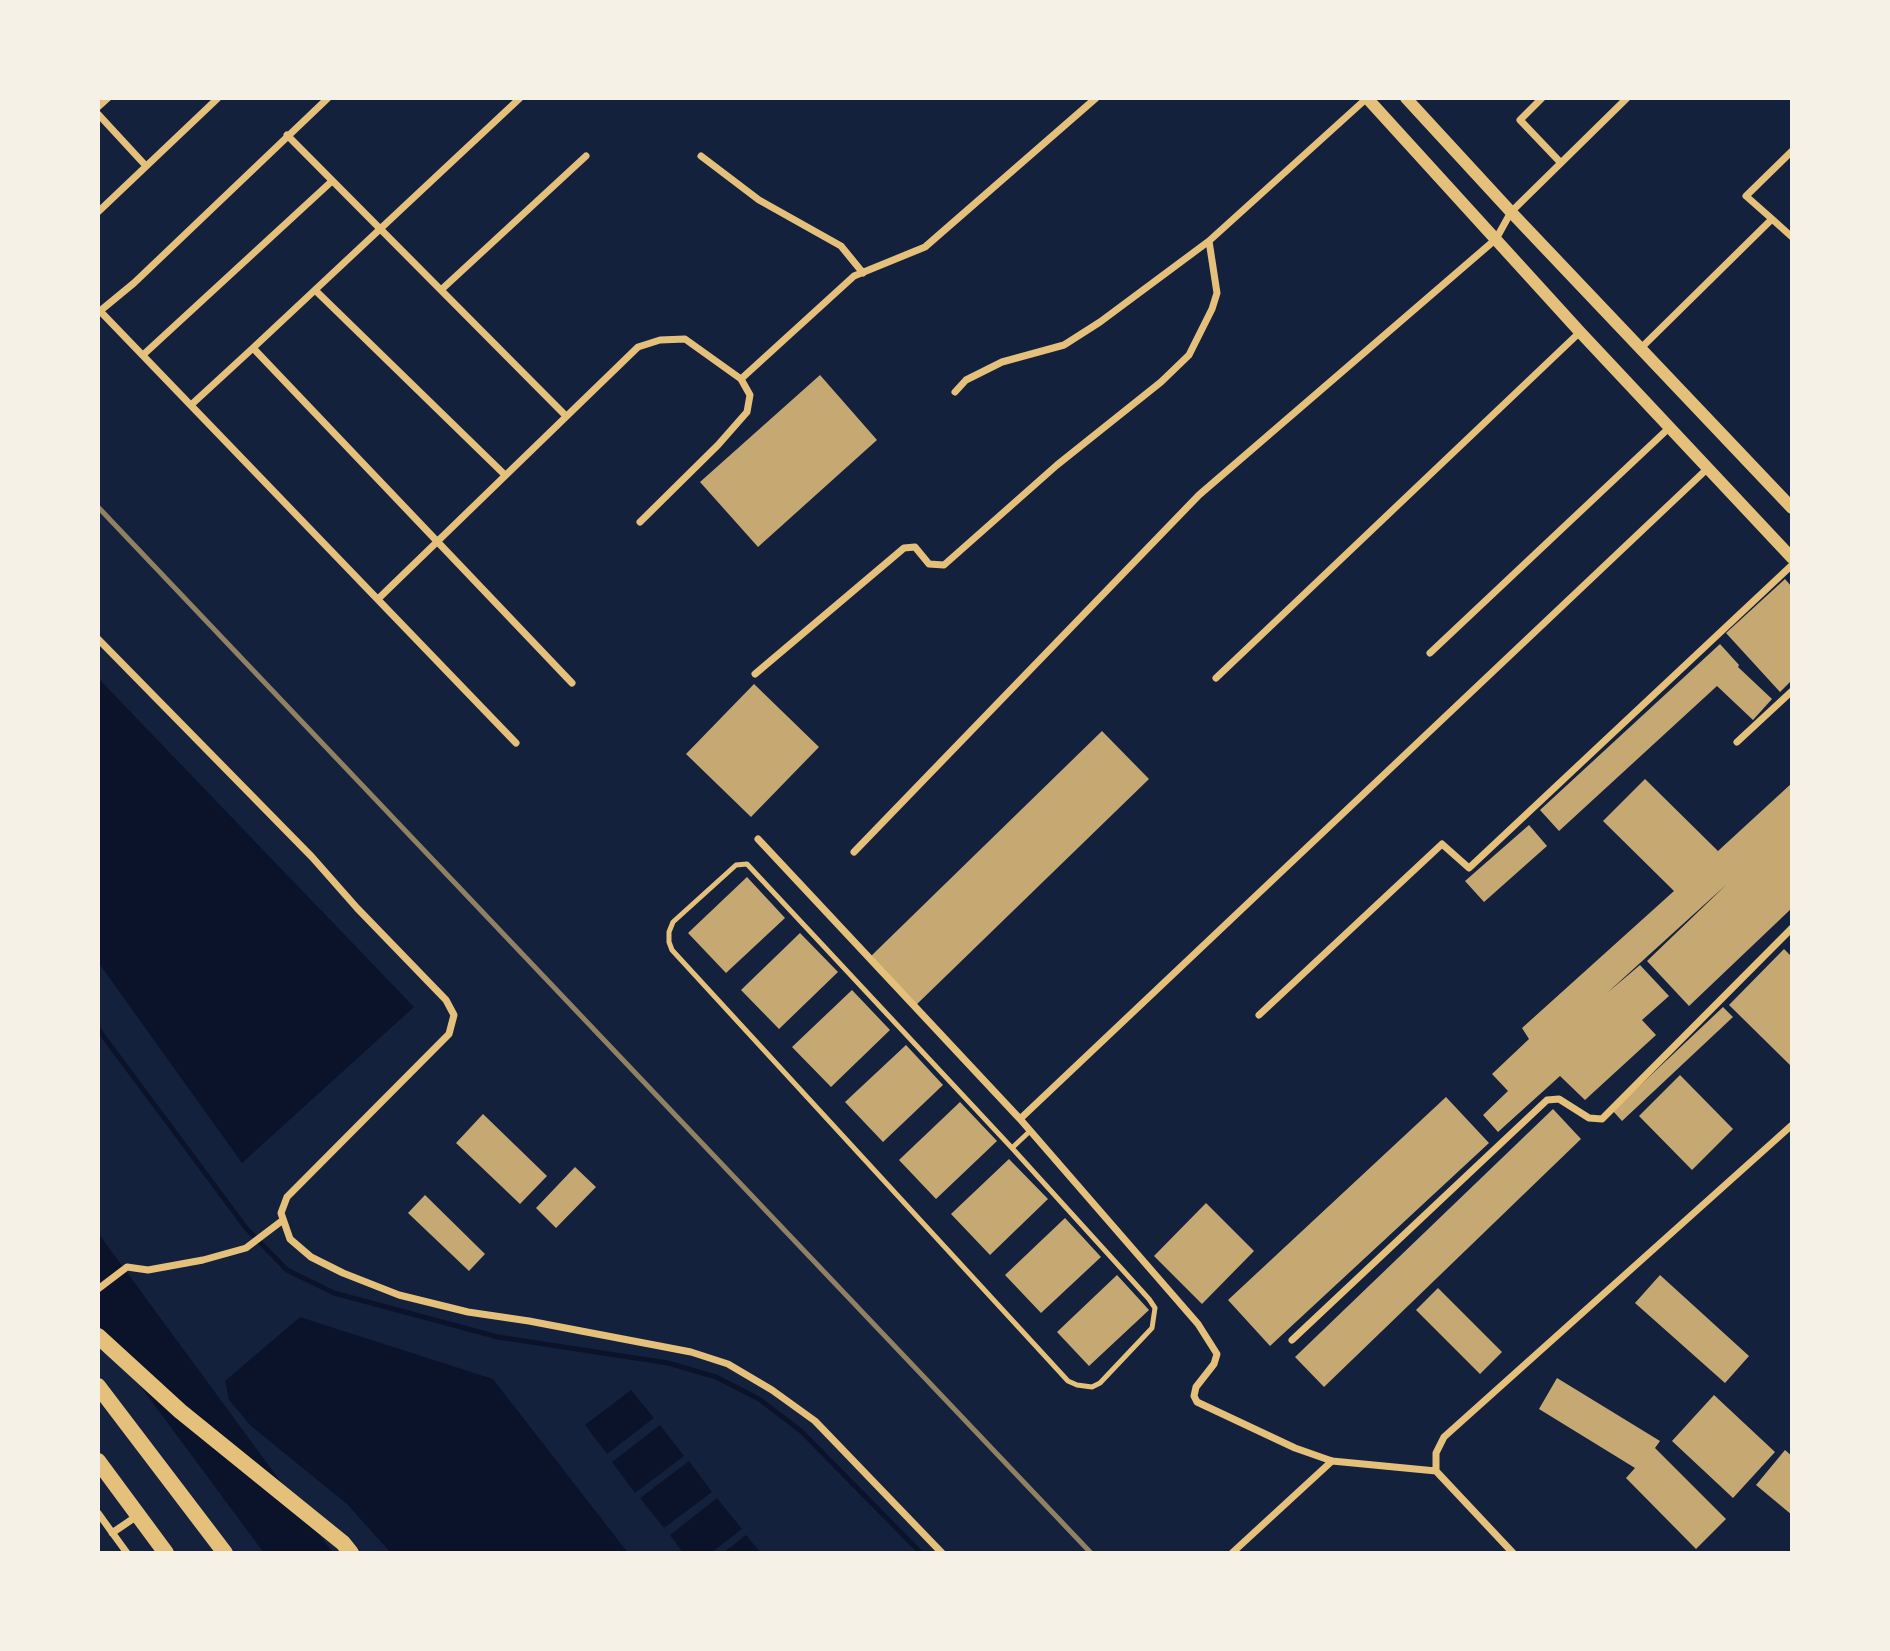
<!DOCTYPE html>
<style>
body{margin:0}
#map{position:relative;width:1890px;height:1651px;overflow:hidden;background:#14213d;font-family:"PT Sans Narrow",sans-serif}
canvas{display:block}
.frame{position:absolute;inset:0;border:100px solid #f6f1e7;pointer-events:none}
</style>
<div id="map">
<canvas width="1890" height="1651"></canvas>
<div class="frame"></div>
</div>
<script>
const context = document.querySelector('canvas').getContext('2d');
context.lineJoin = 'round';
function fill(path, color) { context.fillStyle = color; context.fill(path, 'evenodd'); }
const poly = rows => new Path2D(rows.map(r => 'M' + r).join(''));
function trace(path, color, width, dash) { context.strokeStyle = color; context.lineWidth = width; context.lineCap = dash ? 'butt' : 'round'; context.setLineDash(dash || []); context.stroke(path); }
fill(poly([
 [98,678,414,1007,242,1163,98,962],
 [98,1233,333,1553,264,1553,98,1329],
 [300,1317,493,1379,628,1553,391,1553,347,1504,251,1426,229,1400,225,1381],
 [631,1390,654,1418,607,1454,585,1425],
 [660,1425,684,1456,635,1493,612,1462],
 [689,1461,712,1492,664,1528,640,1498],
 [717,1498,742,1529,711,1553,683,1553,670,1535],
 [746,1535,761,1553,723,1553]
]), '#0b132b');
trace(poly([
 [98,1029,246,1228,287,1270,334,1293,498,1337,668,1363,716,1377,759,1399,801,1431,921,1553]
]), '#0b132b', 5);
fill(poly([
 [820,375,877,440,758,547,700,482],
 [1785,579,1792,587,1792,680,1780,692,1726,633],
 [1720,644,1739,665,1738,667,1772,699,1753,720,1717,686,1559,831,1540,810],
 [754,684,819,747,751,817,686,754],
 [1102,731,1149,779,914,1007,868,959],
 [1645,779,1718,851,1792,783,1792,908,1689,1006,1647,961,1727,884,1607,993,1640,965,1669,996,1642,1020,1656,1035,1585,1100,1560,1076,1498,1132,1483,1115,1508,1091,1492,1074,1529,1039,1522,1028,1674,891,1603,821],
 [1529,825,1547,846,1484,902,1465,881],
 [747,877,785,918,726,973,688,933],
 [800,933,838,972,779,1029,741,990],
 [1784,949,1792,957,1792,1067,1729,1005],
 [852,990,890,1030,831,1087,792,1047],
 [1723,1007,1733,1017,1622,1121,1613,1111],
 [906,1045,943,1085,883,1142,845,1102],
 [1680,1075,1733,1129,1692,1170,1639,1116],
 [1446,1097,1489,1143,1270,1346,1228,1300],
 [960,1102,997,1141,936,1199,899,1160],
 [1553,1109,1581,1139,1324,1387,1295,1357],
 [483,1114,547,1176,520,1204,456,1143],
 [1009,1159,1048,1199,990,1255,951,1214],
 [575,1167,596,1187,556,1228,536,1208],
 [425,1195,485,1254,469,1271,408,1213],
 [1206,1203,1254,1251,1202,1304,1154,1256],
 [1065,1218,1101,1257,1041,1313,1005,1275],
 [1117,1275,1149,1310,1089,1366,1057,1332],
 [1660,1275,1749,1356,1725,1383,1635,1303],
 [1438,1288,1502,1352,1480,1374,1416,1310],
 [1557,1378,1660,1441,1655,1448,1726,1519,1696,1549,1626,1478,1635,1468,1539,1409],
 [1714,1395,1775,1452,1733,1498,1672,1441],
 [1785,1450,1792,1456,1792,1515,1756,1485]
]), '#c6a872');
trace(poly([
 [1012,1148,1149,1299,1155,1308,1152,1328,1100,1383,1092,1387,1077,1385,1068,1381,672,950,669,942,669,932,673,922,736,865,747,864,1012,1148,1030,1131]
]), '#e5c07b', 5);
trace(poly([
 [328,98,134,283,100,311,516,743],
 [520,98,253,348,572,683],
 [1542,98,1520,120,1561,163],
 [98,107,108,98],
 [98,114,146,166],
 [287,135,566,416],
 [701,156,759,200,841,246,863,273],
 [98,212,218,98],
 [1772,219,1746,196,1792,151],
 [315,290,505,475],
 [441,290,586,156],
 [1640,349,1772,219,1792,237],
 [143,355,332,181],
 [955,392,966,380,1002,362,1064,345,1100,322,1209,241],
 [191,405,253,348],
 [640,522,718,445,747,412,750,395,741,379,854,276,925,247,1096,98],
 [378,599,638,347,660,340,685,339,741,379],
 [98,639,312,857,357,908,446,1000,454,1015,449,1034,287,1197,281,1213,290,1239,311,1257,343,1273,399,1295,468,1312,529,1321,691,1352,728,1364,772,1390,815,1421,942,1553],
 [1430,653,1670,427],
 [755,674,904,548,915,547,929,564,944,565,1057,465,1161,382,1189,355,1212,309,1217,293,1209,241,1367,98],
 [1216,678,1580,332],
 [1737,742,1792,691],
 [758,839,1020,1119,1198,1324,1217,1354,1214,1364,1196,1387,1194,1396,1197,1402,1295,1448,1332,1461,1436,1471,1513,1553],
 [854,852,1199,495,1496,239,1511,212,1627,98],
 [1259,1015,1442,844,1469,868,1792,565],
 [1020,1119,1708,468],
 [98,1289,127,1267,148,1270,203,1260,246,1248,283,1220],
 [1292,1340,1547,1100,1559,1099,1589,1118,1602,1119,1792,928],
 [1436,1471,1436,1453,1444,1437,1792,1125],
 [98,1513,127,1553],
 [112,1533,137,1516],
 [1232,1553,1332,1461]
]), '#e5c07b', 7);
trace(poly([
 [1367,98,1580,332,1792,558],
 [1406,98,1511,212,1792,508]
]), '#e5c07b', 12);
trace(poly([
 [98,1336,180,1411,343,1543,351,1553],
 [98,1386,225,1553],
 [98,1461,166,1553]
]), '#e5c07b', 16);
trace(poly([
 [98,507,1091,1553]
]), '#918062', 5);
</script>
